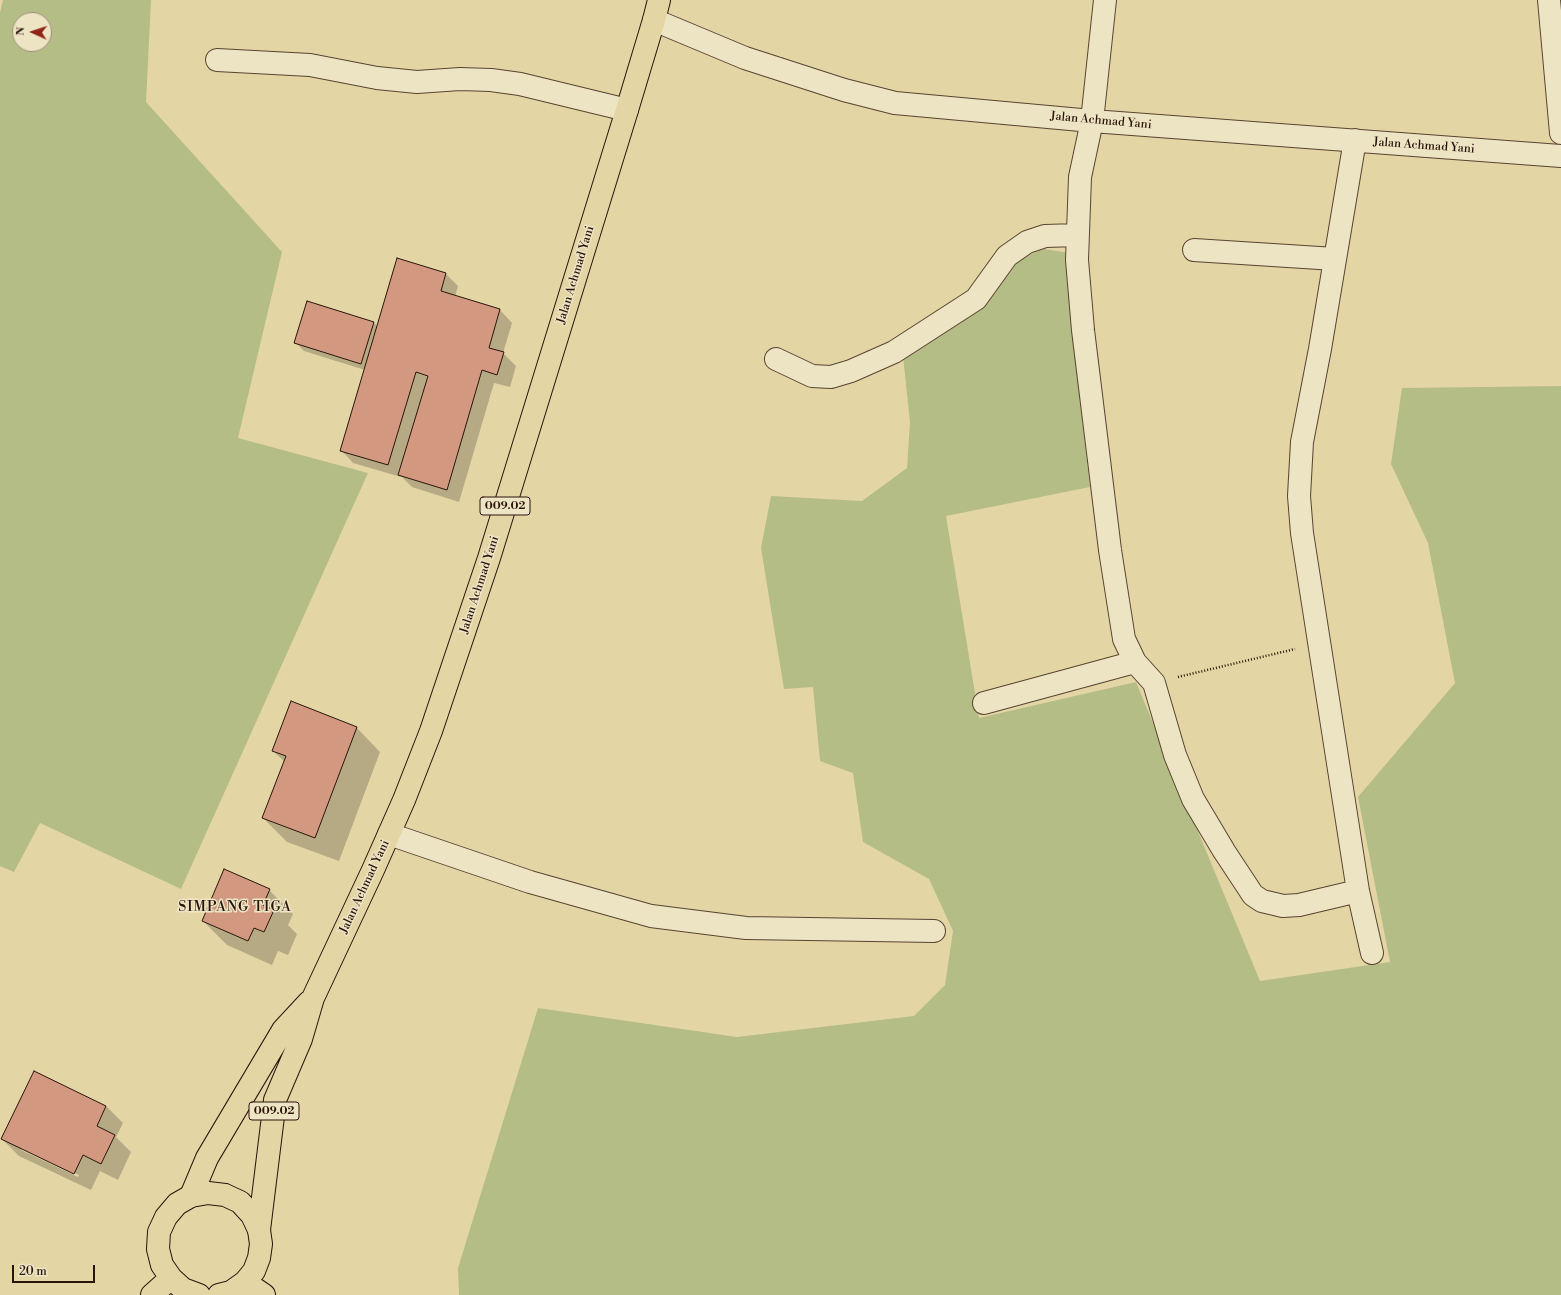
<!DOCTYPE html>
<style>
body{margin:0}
#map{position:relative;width:1561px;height:1295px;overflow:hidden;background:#e4d5a5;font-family:"Libre Bodoni",serif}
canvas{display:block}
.north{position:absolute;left:12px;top:12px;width:40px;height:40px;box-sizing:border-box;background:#ede4c4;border:1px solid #9f917a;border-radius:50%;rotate:273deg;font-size:11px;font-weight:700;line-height:16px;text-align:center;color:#2a140a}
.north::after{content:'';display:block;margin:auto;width:14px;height:18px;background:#8f2418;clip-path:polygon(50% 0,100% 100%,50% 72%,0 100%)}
.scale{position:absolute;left:12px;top:1265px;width:83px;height:18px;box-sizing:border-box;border:2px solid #2a140a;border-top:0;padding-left:5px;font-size:12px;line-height:14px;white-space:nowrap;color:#2a140a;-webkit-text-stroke:3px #ede4c4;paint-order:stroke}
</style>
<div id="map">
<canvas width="1561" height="1295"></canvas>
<div class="north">N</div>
<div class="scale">20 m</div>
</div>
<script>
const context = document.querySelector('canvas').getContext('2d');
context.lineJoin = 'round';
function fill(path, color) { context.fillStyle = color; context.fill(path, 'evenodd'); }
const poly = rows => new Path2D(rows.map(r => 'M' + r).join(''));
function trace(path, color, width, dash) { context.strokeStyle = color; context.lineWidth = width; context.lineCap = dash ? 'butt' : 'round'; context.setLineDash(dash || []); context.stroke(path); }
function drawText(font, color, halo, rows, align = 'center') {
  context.font = font + ' "Libre Bodoni",serif'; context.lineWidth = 3; context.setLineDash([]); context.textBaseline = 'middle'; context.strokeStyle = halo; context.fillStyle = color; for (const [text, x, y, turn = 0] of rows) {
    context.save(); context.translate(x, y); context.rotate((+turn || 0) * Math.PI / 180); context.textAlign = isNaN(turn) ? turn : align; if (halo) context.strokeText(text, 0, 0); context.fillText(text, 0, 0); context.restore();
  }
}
fill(poly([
 [3,0,151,0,146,102,282,252,238,438,368,473,181,889,40,823,14,872,0,866,0,13],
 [20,20,44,20,44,44,20,44],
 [1044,249,1070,253,1072,330,1090,487,946,516,979,718,1136,682,1260,981,1390,962,1358,797,1455,683,1428,543,1391,464,1402,388,1561,386,1561,1295,459,1295,458,1268,538,1008,737,1037,914,1016,945,985,953,931,929,879,863,842,853,773,820,761,813,687,784,689,761,548,771,496,862,501,907,468,910,422,903,356,1012,261]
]), '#b5bd86');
fill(poly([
 [446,274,458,286,455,297,500,310,512,323,503,353,516,366,510,387,494,383,459,502,412,487,401,476,401,477,353,463,341,450,365,370,304,351,295,342,307,302,374,323,378,327],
 [291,703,357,728,380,752,339,861,287,842,263,818,285,762,273,751],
 [269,890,293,914,288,925,297,934,288,955,278,951,272,965,227,945,203,921],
 [34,1072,106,1106,123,1123,116,1137,131,1152,118,1180,100,1171,91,1190,19,1156,2,1139],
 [21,1148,79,1175,78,1177,21,1150]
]), '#0003');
const building = poly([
 [397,258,446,273,441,291,500,309,489,348,504,352,497,375,482,370,447,490,398,475,428,376,416,372,388,465,340,451,397,258],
 [307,301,374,322,361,364,294,343,307,301],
 [291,701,357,727,315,838,262,818,286,756,272,751,291,701],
 [224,869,270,889,263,905,274,910,264,932,254,928,248,941,202,921,224,869],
 [34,1071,106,1106,97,1126,115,1135,101,1164,83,1155,74,1174,1,1139,34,1071]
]);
fill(building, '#d29980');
trace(building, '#2a140a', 1);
const minor = poly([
 [1105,0,1092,121,1080,177,1077,260,1083,330,1110,550,1124,639,1135,662,1154,683,1175,755,1193,799,1224,851,1253,895,1262,901,1283,906,1299,905,1358,891],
 [1549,0,1561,133],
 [654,20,745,58,844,90,895,103,1092,121,1561,156],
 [217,60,310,65,377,78,417,82,460,79,491,80,520,84,627,110],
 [1355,140,1320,349,1302,442,1299,496,1302,533,1358,891,1372,953],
 [1194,250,1335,259],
 [776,359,812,376,831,377,851,371,894,352,976,299,1007,256,1027,242,1045,236,1077,235],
 [984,703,1135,662],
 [389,834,530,882,651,916,746,928,934,931]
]);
const primary = poly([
 [191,1196,207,1158,283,1030,309,1002],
 [259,1230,275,1100,301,1039,313,998,373,870,404,800,431,731,489,558,627,110,654,20,659,0]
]);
const trunk = poly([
 [245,1282,264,1295],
 [152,1295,171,1278],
 [199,1295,183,1289,171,1278,162,1265,158,1249,159,1232,166,1217,177,1204,191,1196,208,1193,225,1195,240,1202,252,1215,259,1230,261,1244,259,1258,254,1271,245,1282,231,1292,219,1295]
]);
trace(minor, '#584431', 24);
trace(primary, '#2a140a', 24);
trace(trunk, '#2a140a', 24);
trace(poly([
 [1178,677,1295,649]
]), '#2a140a', 2.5, [1, 2]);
trace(minor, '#ede4c4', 22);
trace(primary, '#e4d5a5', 22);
trace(trunk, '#e4d5a5', 22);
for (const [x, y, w] of [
 [505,506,50],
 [274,1111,50]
]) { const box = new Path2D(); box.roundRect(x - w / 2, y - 9, w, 18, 3); context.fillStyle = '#ede4c4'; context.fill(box); trace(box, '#2a140a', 1); }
drawText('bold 11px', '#2a140a', null, [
 ["009.02",505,506],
 ["009.02",274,1111]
]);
drawText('12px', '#2a140a', '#ede4c4', [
 ["Jalan Achmad Yani",1101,121,5],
 ["Jalan Achmad Yani",1424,146,4],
 ["Jalan Achmad Yani",576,275,-73],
 ["Jalan Achmad Yani",480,585,-72],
 ["Jalan Achmad Yani",365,887,-65]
]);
context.letterSpacing = '1px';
drawText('14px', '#2a140a', '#ede4c4', [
 ["SIMPANG TIGA",235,908]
]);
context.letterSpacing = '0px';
</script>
